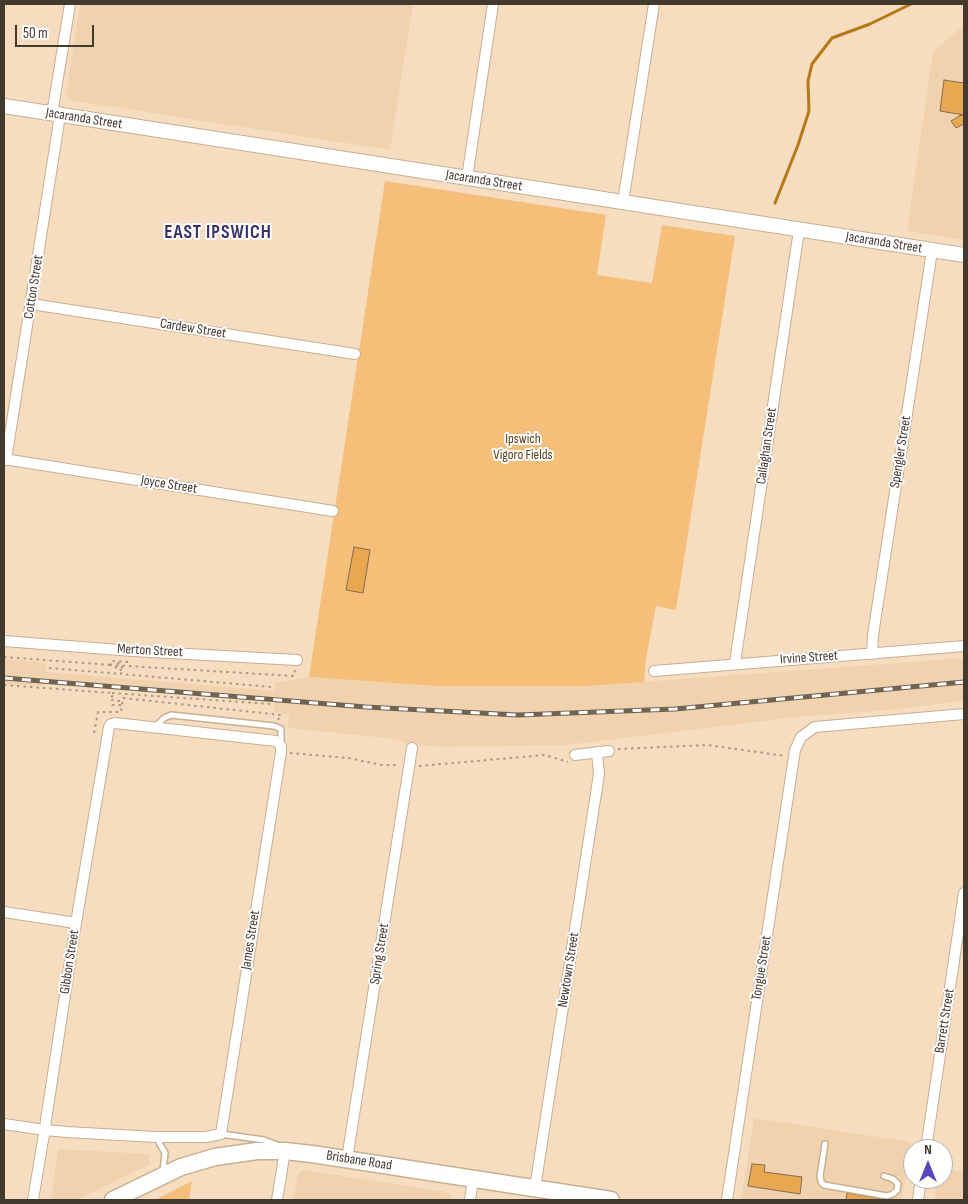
<!DOCTYPE html>
<style>
body{margin:0}
#map{position:relative;width:968px;height:1204px;overflow:hidden;background:#f6ddbf;font-family:"Sofia Sans Condensed",sans-serif}
canvas{display:block}
.frame{position:absolute;inset:0;border:5px solid #433a2e;pointer-events:none}
.north{position:absolute;left:903px;top:1139px;width:50px;height:50px;box-sizing:border-box;background:#fff;border:1px solid #b4b0ab;border-radius:50%;rotate:0deg;font-size:14px;font-weight:700;line-height:20px;text-align:center;color:#433a2e}
.north::after{content:'';display:block;margin:auto;width:18px;height:22px;background:#5648bf;clip-path:polygon(50% 0,100% 100%,50% 72%,0 100%)}
.scale{position:absolute;left:15px;top:25px;width:79px;height:22px;box-sizing:border-box;border:2px solid #433a2e;border-top:0;padding-left:6px;font-size:15px;line-height:18px;white-space:nowrap;color:#433a2e;-webkit-text-stroke:4px #fff;paint-order:stroke}
</style>
<div id="map">
<canvas width="968" height="1204"></canvas>
<div class="frame"></div>
<div class="north">N</div>
<div class="scale">50 m</div>
</div>
<script>
const context = document.querySelector('canvas').getContext('2d');
context.lineJoin = 'round';
function fill(path, color) { context.fillStyle = color; context.fill(path, 'evenodd'); }
const poly = rows => new Path2D(rows.map(r => 'M' + r).join(''));
function trace(path, color, width, dash) { context.strokeStyle = color; context.lineWidth = width; context.lineCap = dash ? 'butt' : 'round'; context.setLineDash(dash || []); context.stroke(path); }
function drawText(font, color, halo, rows, align = 'center') {
  context.font = font + ' "Sofia Sans Condensed",sans-serif'; context.lineWidth = 4; context.setLineDash([]); context.textBaseline = 'middle'; context.strokeStyle = halo; context.fillStyle = color; for (const [text, x, y, turn = 0] of rows) {
    context.save(); context.translate(x, y); context.rotate((+turn || 0) * Math.PI / 180); context.textAlign = isNaN(turn) ? turn : align; if (halo) context.strokeText(text, 0, 0); context.fillText(text, 0, 0); context.restore();
  }
}
fill(poly([
 [80,4,413,4,390,150,69,100,66,94],
 [964,26,964,240,907,231,933,51],
 [964,658,964,701,889,710,795,717,567,745,440,747,405,743,396,739,288,728,289,715,274,712,274,702,44,684,44,686,4,684,4,659,46,663,46,672,274,691,275,683,309,677,435,686,586,686],
 [754,1118,911,1142,902,1200,741,1200],
 [58,1149,149,1154,150,1164,77,1200,51,1200],
 [943,1169,964,1172,964,1200,934,1200,937,1179,943,1179],
 [303,1170,446,1192,450,1193,453,1200,293,1200,298,1174]
]), '#f0d3ae');
fill(poly([
 [385,181,606,215,597,275,652,283,662,225,735,236,676,610,656,606,646,659,644,682,586,686,435,686,309,677],
 [192,1181,189,1200,155,1200]
]), '#f5bf7a');
trace(poly([
 [775,203,798,145,809,111,808,81,812,64,832,38,870,24,911,4]
]), '#b67913', 3);
const building = poly([
 [944,80,964,83,964,115,940,111,944,80],
 [961,115,964,115,964,124,956,128,951,121,961,115],
 [354,547,370,550,363,593,346,590,354,547],
 [752,1164,765,1165,764,1172,802,1177,800,1194,748,1186,752,1164],
 [847,1193,866,1196,889,1200,846,1200,847,1193]
]);
fill(building, '#e7a850');
trace(building, '#836d52', 1);
const lane = poly([
 [155,727,164,718,171,715,274,726,281,729,281,746],
 [221,1134,264,1140,277,1145],
 [156,1137,165,1153,163,1171],
 [825,1144,820,1176,821,1182,824,1185,887,1196,893,1194,897,1190,898,1184,893,1179,884,1176]
]);
const street = poly([
 [52,114,70,4],
 [467,178,493,4],
 [623,202,654,4],
 [31,304,355,354],
 [4,459,333,511],
 [6,460,60,115],
 [4,641,133,651,297,660],
 [872,654,873,635,932,251],
 [735,663,799,230],
 [654,671,964,646],
 [575,755,609,751],
 [4,912,76,923],
 [4,1124,45,1130,67,1132,155,1137,206,1137,221,1134,281,752,281,746,276,741,115,723,111,724,109,727,76,923,46,1120,45,1130,43,1140,33,1200],
 [926,1149,964,893],
 [347,1159,412,748],
 [535,1188,599,774,597,752],
 [277,1200,285,1151],
 [470,1200,473,1179],
 [727,1200,795,750,801,737,815,727,964,714],
 [918,1200,921,1179]
]);
const secondary = poly([
 [4,106,964,255]
]);
const primary = poly([
 [113,1200,181,1167,215,1157,257,1151,285,1151,312,1154,611,1200]
]);
trace(lane, '#c7af92', 8);
trace(street, '#c7af92', 12);
trace(secondary, '#c7af92', 16);
trace(primary, '#c7af92', 19);
trace(poly([
 [4,657,111,665],
 [128,662,111,661,111,665,294,676,295,670],
 [122,666,121,674,272,687],
 [49,668,121,674],
 [4,685,112,693,112,700],
 [112,693,270,704],
 [120,701,112,700,112,705,122,705],
 [94,733,98,712,121,712,123,698,281,715,278,720],
 [618,749,708,745,785,756],
 [290,753,348,758,382,765,399,765],
 [419,766,545,755,568,762]
]), '#ab9982', 2, [2.5, 4]);
trace(lane, '#fff', 5);
trace(street, '#fff', 10);
trace(secondary, '#fff', 14);
trace(primary, '#fff', 16);
const rail = poly([
 [4,678,366,707,518,715,675,709,964,682]
]);
trace(rail, '#706352', 5);
trace(rail, '#fff', 3, [9]);
trace(poly([
 [122,670,116,669,116,663,123,664]
]), '#ab9982', 2, [2.5, 4]);
drawText('14px', '#433a2e', '#fff', [
 ["Jacaranda Street",84,119,9],
 ["Jacaranda Street",484,181,9],
 ["Jacaranda Street",884,243,9],
 ["Cotton Street",34,287,-81],
 ["Cardew Street",193,329,9],
 ["Callaghan Street",767,446,-82],
 ["Spengler Street",901,452,-81],
 ["Joyce Street",169,485,9],
 ["Merton Street",150,651,3],
 ["Irvine Street",809,658,-4],
 ["James Street",251,940,-81],
 ["Spring Street",380,954,-81],
 ["Gibbon Street",70,962,-81],
 ["Tongue Street",762,968,-81],
 ["Newtown Street",569,970,-81],
 ["Barrett Street",945,1021,-81],
 ["Brisbane Road",359,1161,9]
]);
drawText('14px', '#5c411d', '#fff', [
 ["Ipswich",523,439],
 ["Vigoro Fields",523,455]
]);
context.letterSpacing = '1px';
drawText('bold 19px', '#37336f', '#fff', [
 ["EAST IPSWICH",218,233]
]);
context.letterSpacing = '0px';
</script>
